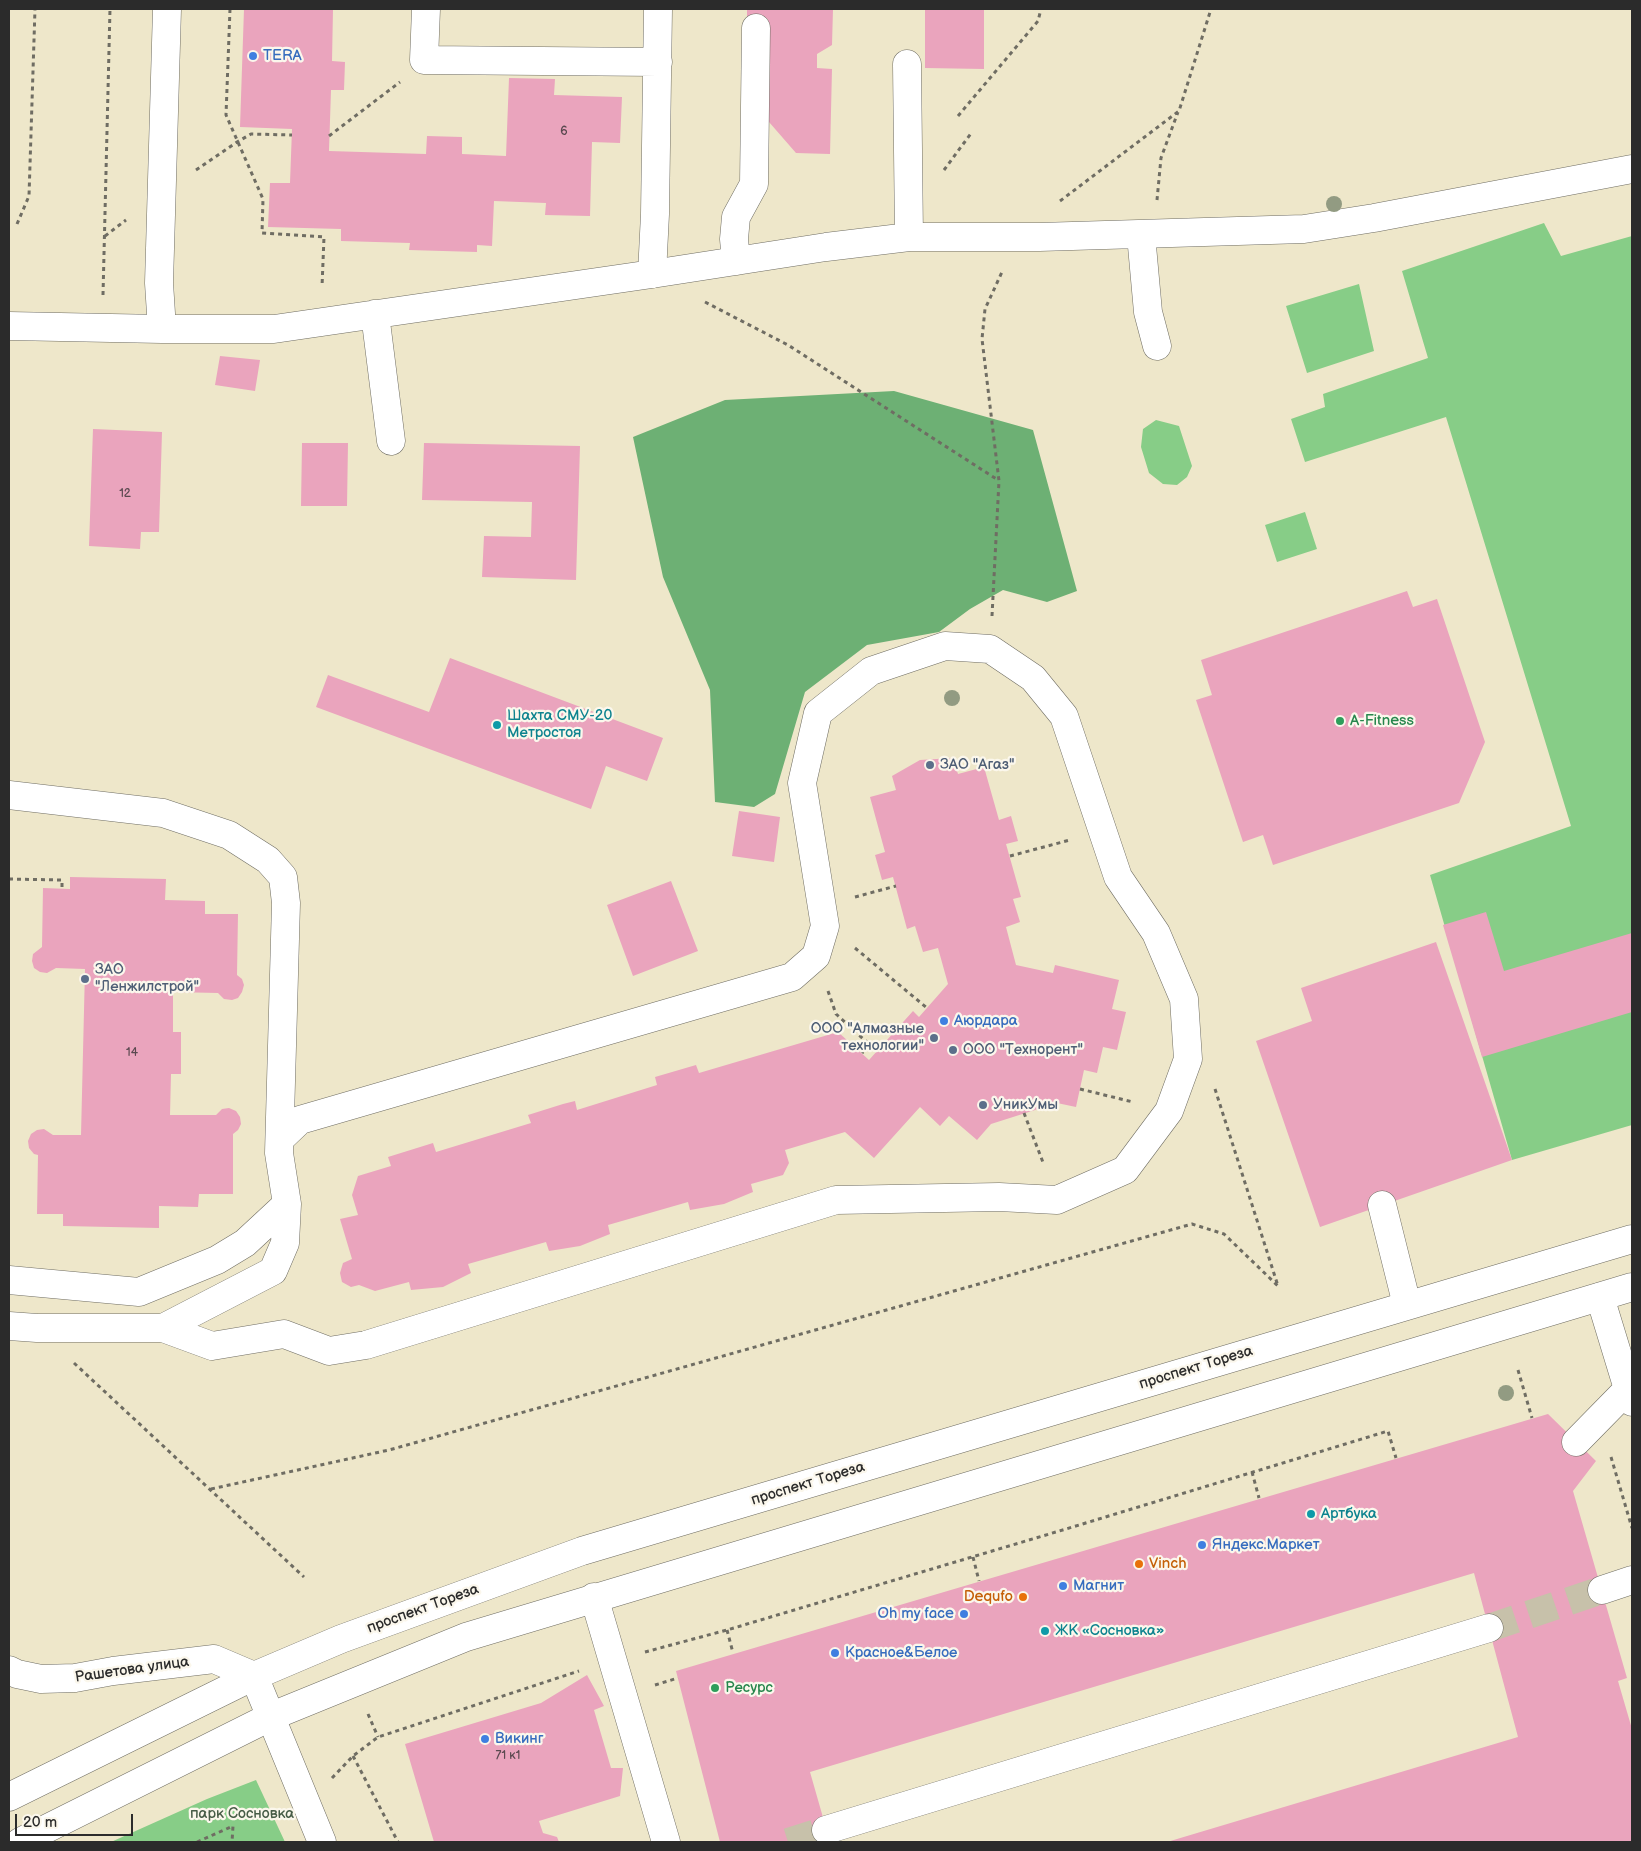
<!DOCTYPE html>
<meta charset="utf-8">
<style>
body{margin:0}
#map{position:relative;width:1641px;height:1851px;overflow:hidden;background:#eee7ca;font-family:"Balsamiq Sans",sans-serif}
canvas{display:block}
.frame{position:absolute;inset:0;border:10px solid #2b2b2b;pointer-events:none}
.scale{position:absolute;left:15px;top:1814px;width:118px;height:22px;box-sizing:border-box;border:2px solid #2b2b2b;border-top:0;padding-left:6px;font-size:15px;line-height:18px;white-space:nowrap;color:#2b2b2b;-webkit-text-stroke:4px #fbf7ec;paint-order:stroke}
</style>
<div id="map">
<canvas width="1641" height="1851"></canvas>
<div class="frame"></div>
<div class="scale">20 m</div>
</div>
<script>
const context = document.querySelector('canvas').getContext('2d');
context.lineJoin = 'round';
function fill(path, color) { context.fillStyle = color; context.fill(path, 'evenodd'); }
const poly = rows => new Path2D(rows.map(r => 'M' + r).join(''));
function trace(path, color, width, dash) { context.strokeStyle = color; context.lineWidth = width; context.lineCap = dash ? 'butt' : 'round'; context.setLineDash(dash || []); context.stroke(path); }
function drawText(font, color, halo, rows, align = 'center') {
  context.font = font + ' "Balsamiq Sans",sans-serif'; context.lineWidth = 4.5; context.setLineDash([]); context.textBaseline = 'middle'; context.strokeStyle = halo; context.fillStyle = color; for (const [text, x, y, turn = 0] of rows) {
    context.save(); context.translate(x, y); context.rotate((+turn || 0) * Math.PI / 180); context.textAlign = isNaN(turn) ? turn : align; if (halo) context.strokeText(text, 0, 0); context.fillText(text, 0, 0); context.restore();
  }
}
fill(poly([
 [1544,223,1561,256,1632,236,1632,1125,1512,1160,1430,875,1571,826,1446,417,1305,462,1291,419,1325,407,1323,394,1428,358,1402,271],
 [1359,284,1374,351,1307,373,1286,306],
 [1156,420,1179,426,1192,466,1187,477,1177,485,1163,484,1149,473,1141,447,1143,429],
 [1305,512,1317,549,1277,562,1265,525],
 [256,1780,285,1842,111,1842,207,1799]
]), '#87cd87');
fill(poly([
 [894,391,1033,430,1077,591,1047,602,1003,590,970,609,939,632,867,645,805,692,775,794,754,807,715,802,710,690,663,577,633,437,725,400]
]), '#6db074');
fill(poly([
 [244,9,333,9,332,61,345,62,344,90,331,90,329,151,426,154,427,136,462,137,462,154,506,156,509,78,555,79,554,95,622,97,620,143,592,142,590,216,545,215,546,203,494,201,492,246,477,245,477,252,409,250,410,243,341,241,341,229,268,227,270,183,290,183,292,129,240,127],
 [747,9,833,9,832,45,817,54,817,68,832,69,830,154,796,153,769,122,768,19,747,18],
 [925,9,984,9,984,69,925,68],
 [220,356,260,360,255,391,215,385],
 [93,429,162,432,159,532,141,532,140,549,89,546],
 [302,443,348,443,347,506,301,506],
 [424,443,580,446,576,580,482,577,484,536,531,537,532,502,422,500],
 [1407,591,1413,607,1437,599,1485,742,1459,803,1273,865,1263,835,1243,842,1196,700,1212,695,1201,660],
 [450,658,663,738,647,781,606,766,591,809,316,707,328,675,429,712],
 [953,758,958,774,984,767,999,820,1011,816,1018,841,1006,844,1021,897,1013,899,1020,922,1006,927,1016,965,1053,973,1055,965,1119,980,1112,1009,1126,1012,1117,1050,1103,1047,1097,1073,1084,1070,1076,1107,1057,1103,991,1124,977,1140,949,1116,940,1126,920,1107,874,1158,845,1132,785,1150,789,1163,783,1175,751,1184,753,1192,724,1204,690,1210,688,1202,608,1225,610,1234,580,1246,549,1251,546,1242,468,1264,471,1273,443,1287,411,1290,409,1282,375,1291,359,1285,351,1287,342,1282,340,1273,343,1263,352,1259,340,1219,358,1215,352,1195,358,1176,391,1166,388,1157,433,1143,436,1152,531,1123,528,1115,563,1104,575,1101,577,1110,657,1085,655,1077,696,1065,699,1073,838,1032,869,1060,913,1011,919,1017,948,984,938,948,923,952,915,926,907,929,893,877,882,880,875,855,885,852,870,797,896,790,892,776,920,760],
 [739,811,780,817,774,862,732,856],
 [70,877,166,879,165,900,205,901,205,914,238,914,237,975,242,979,244,985,242,992,238,998,232,1000,224,999,218,993,173,992,173,1032,181,1032,181,1074,171,1074,170,1115,216,1115,222,1109,229,1108,236,1111,240,1117,241,1124,238,1130,233,1134,233,1194,199,1194,198,1207,159,1206,159,1228,63,1226,63,1214,37,1214,38,1155,34,1154,29,1148,28,1141,31,1134,37,1130,44,1129,53,1135,81,1135,85,969,56,968,47,973,40,972,34,968,32,961,33,954,42,947,43,888,70,889],
 [671,881,698,951,633,976,607,905],
 [1486,912,1504,971,1632,933,1632,1012,1482,1057,1443,925],
 [1436,942,1512,1160,1320,1227,1256,1041,1312,1021,1301,988],
 [1548,1414,1596,1461,1573,1491,1627,1678,1618,1681,1632,1729,1632,1842,1167,1842,1518,1737,1474,1573,810,1772,830,1842,720,1842,676,1671],
 [587,1675,604,1706,594,1710,611,1768,623,1768,620,1796,539,1821,543,1833,557,1837,559,1842,434,1842,405,1744,541,1703]
]), '#eaa4bd');
trace(poly([
 [1489,1628,1602,1590],
 [788,1842,826,1830]
]), '#c7c1aa', 28, [28, 14]);
const minor = poly([
 [426,9,424,60,658,62],
 [907,64,909,237],
 [1141,235,1148,312,1157,346],
 [736,261,734,239,736,217,754,184,756,28],
 [652,274,655,214,658,9],
 [375,314,391,441],
 [9,326,162,329,274,329,652,274,826,247,909,237,1039,237,1304,229,1374,218,1632,169],
 [162,329,159,283,167,9],
 [9,795,163,813,229,835,268,860,283,877,286,903,279,1153,287,1204,245,1243,217,1260,139,1292,9,1280],
 [1382,1205,1407,1305],
 [1600,1297,1632,1402],
 [9,1326,37,1328,163,1328,212,1346,284,1334,329,1351,366,1345,836,1200,999,1197,1057,1200,1125,1170,1169,1111,1188,1059,1184,999,1156,933,1118,877,1064,716,1033,678,990,649,945,646,871,671,818,713,802,783,825,926,816,956,792,977,300,1120,280,1139],
 [163,1328,273,1271,285,1243,287,1204],
 [1576,1442,1628,1389],
 [1602,1590,1632,1580],
 [594,1597,666,1842],
 [9,1670,17,1674,41,1679,75,1678,113,1671,214,1659,254,1676,322,1842],
 [826,1830,1489,1628]
]);
const major = poly([
 [9,1797,254,1676,341,1639,582,1551,1632,1239],
 [20,1842,272,1716,466,1637,1632,1287]
]);
trace(minor, '#6f6d63', 29);
trace(major, '#6f6d63', 29);
trace(poly([
 [230,9,226,115,263,199,262,233,324,237,322,287],
 [958,116,1038,21,1041,9],
 [329,136,400,82],
 [196,170,237,142,251,134,292,135],
 [944,170,972,132],
 [1157,200,1161,158,1178,112],
 [1060,201,1179,111,1211,9],
 [17,224,29,196,35,9],
 [105,236,126,220],
 [103,295,110,9],
 [705,302,788,345,998,480],
 [992,616,999,481,982,339,985,309,1002,272],
 [1010,856,1070,840],
 [9,879,62,880,62,889],
 [855,897,896,886],
 [855,948,927,1008],
 [828,991,836,1014,870,1045,862,1053],
 [1080,1089,1133,1102],
 [1215,1089,1278,1286],
 [1024,1113,1044,1165],
 [74,1363,304,1577],
 [1518,1370,1532,1418],
 [1611,1457,1632,1528],
 [1252,1472,1259,1498],
 [211,1489,389,1450,1192,1224,1224,1234,1278,1286],
 [973,1557,979,1581],
 [727,1630,733,1653],
 [645,1652,727,1630,1066,1529,1388,1431,1396,1458],
 [655,1685,678,1678],
 [368,1714,378,1737],
 [353,1756,398,1842],
 [332,1778,353,1756,378,1737,579,1671],
 [197,1842,233,1826,232,1842]
]), '#6f6d63', 3, [4, 4]);
trace(minor, '#fff', 28);
trace(major, '#fff', 28);
context.fillStyle = '#929b82';
for (const [x, y] of [
 [1334,204],
 [952,698],
 [1506,1393]
]) { context.beginPath(); context.arc(x, y, 8, 0, 2 * Math.PI); context.fill(); }
for (const [x, y, r, color] of [
 [253,56,5,"#3f7fe0"],
 [1340,721,5,"#2e9e5b"],
 [497,725,5,"#0f9aa8"],
 [930,765,5,"#5c6f8a"],
 [85,979,5,"#5c6f8a"],
 [944,1021,5,"#3f7fe0"],
 [934,1038,5,"#5c6f8a"],
 [953,1050,5,"#5c6f8a"],
 [983,1105,5,"#5c6f8a"],
 [1311,1514,5,"#0f9aa8"],
 [1202,1545,5,"#3f7fe0"],
 [1139,1564,5,"#e8710a"],
 [1063,1586,5,"#3f7fe0"],
 [1023,1597,5,"#e8710a"],
 [964,1614,5,"#3f7fe0"],
 [1045,1631,5,"#0f9aa8"],
 [835,1653,5,"#3f7fe0"],
 [715,1688,5,"#2e9e5b"],
 [485,1739,5,"#3f7fe0"]
]) { const dot = new Path2D(); dot.arc(x, y, r, 0, 2 * Math.PI); context.fillStyle = color; context.fill(dot); trace(dot, '#fbf7ec', 2); }
drawText('12px', '#5b4950', null, [
 ["6",564,132],
 ["12",125,494],
 ["14",132,1053],
 ["71 к1",508,1756]
]);
drawText('15px', '#366cbe', '#fbf7ec', [
 ["TERA",263,56],
 ["Аюрдара",954,1021],
 ["Яндекс.Маркет",1212,1545],
 ["Магнит",1073,1586],
 ["Oh my face",954,1614,"right"],
 ["Красное&Белое",845,1653],
 ["Викинг",495,1739]
], 'left');
drawText('15px', '#0d838f', '#fbf7ec', [
 ["Шахта СМУ-20",507,716],
 ["Метростоя",507,733],
 ["Артбука",1321,1514],
 ["ЖК «Сосновка»",1055,1631]
], 'left');
drawText('15px', '#27864d', '#fbf7ec', [
 ["A-Fitness",1350,721],
 ["Ресурс",725,1688]
], 'left');
drawText('15px', '#4e5e75', '#fbf7ec', [
 ["ЗАО \"Агаз\"",940,765],
 ["ЗАО",95,970],
 ["\"Ленжилстрой\"",95,987],
 ["ООО \"Алмазные",924,1029,"right"],
 ["технологии\"",924,1046,"right"],
 ["ООО \"Технорент\"",963,1050],
 ["УникУмы",993,1105]
], 'left');
drawText('15px', '#2b2b2b', '#fbf7ec', [
 ["проспект Тореза",1196,1368,-17],
 ["проспект Тореза",808,1484,-17],
 ["проспект Тореза",423,1609,-20],
 ["Рашетова улица",132,1670,-8]
]);
drawText('15px', '#c56008', '#fbf7ec', [
 ["Vinch",1149,1564],
 ["Dequfo",1013,1597,"right"]
], 'left');
drawText('15px', '#475c47', '#fbf7ec', [
 ["парк Сосновка",242,1814]
]);
</script>
